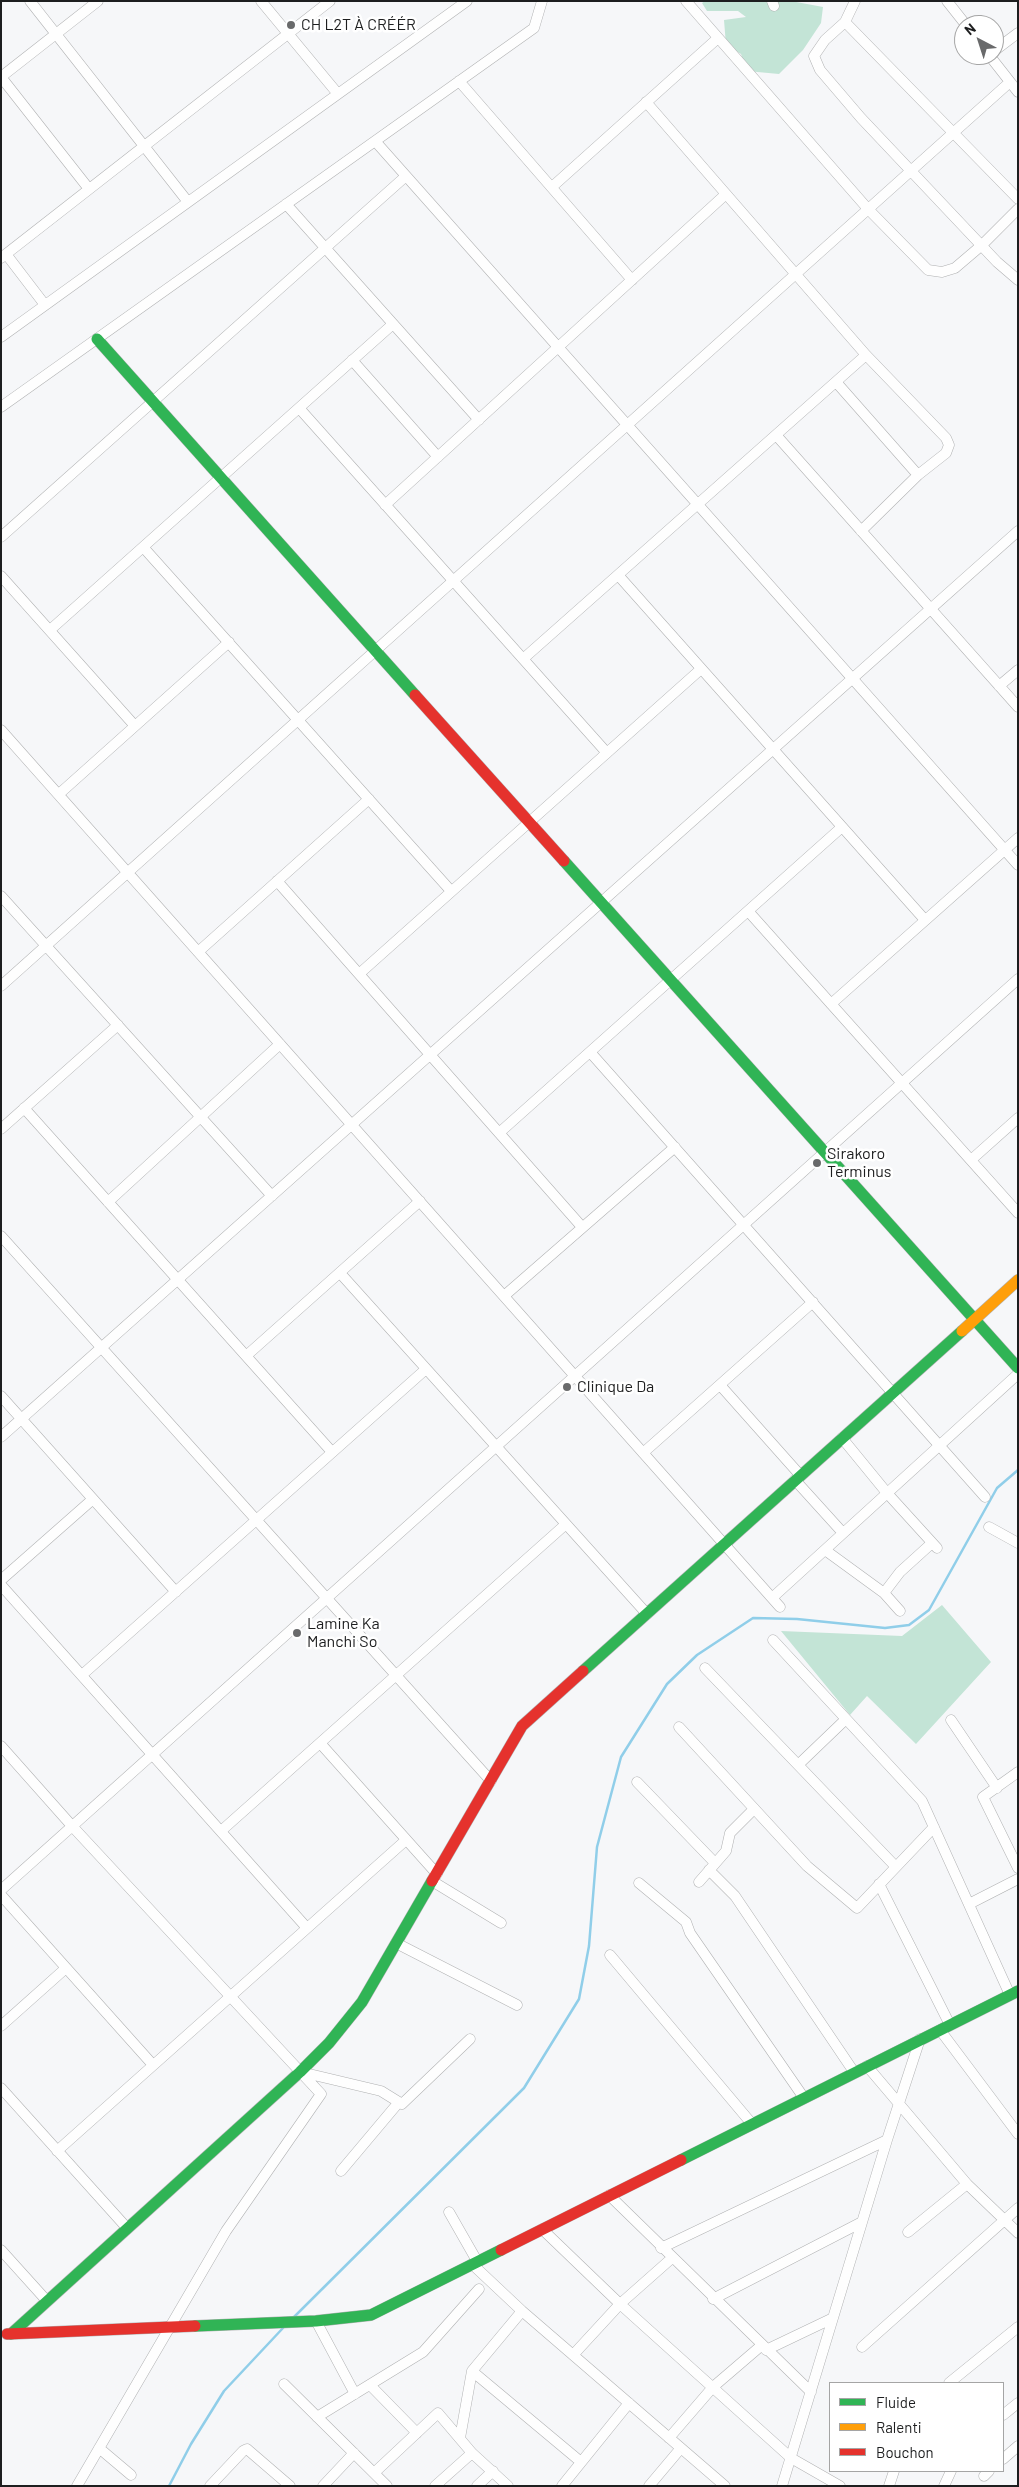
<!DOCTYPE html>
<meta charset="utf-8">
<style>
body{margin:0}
#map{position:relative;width:1019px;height:2487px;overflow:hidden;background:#f6f7f9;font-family:Barlow,sans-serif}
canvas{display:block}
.frame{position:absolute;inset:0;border:2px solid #1d1e1f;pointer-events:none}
.legend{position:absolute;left:829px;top:2382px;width:175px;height:90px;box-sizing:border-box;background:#fff;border:1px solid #a5a5a5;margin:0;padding:6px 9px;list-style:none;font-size:15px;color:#1d1e1f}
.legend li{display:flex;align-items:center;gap:10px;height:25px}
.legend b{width:25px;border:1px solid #a5a5a5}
.north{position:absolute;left:954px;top:15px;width:50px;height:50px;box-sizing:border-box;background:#fff;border:1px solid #a5a5a5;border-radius:50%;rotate:320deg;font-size:14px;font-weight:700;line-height:20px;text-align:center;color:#1d1e1f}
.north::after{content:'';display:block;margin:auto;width:18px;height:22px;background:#696a6b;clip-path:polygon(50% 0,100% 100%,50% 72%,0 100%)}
</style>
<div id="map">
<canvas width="1019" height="2487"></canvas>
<div class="frame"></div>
<ul class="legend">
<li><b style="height:6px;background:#30b455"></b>Fluide</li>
<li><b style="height:6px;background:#ff9f0a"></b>Ralenti</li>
<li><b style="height:6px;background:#e5322d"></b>Bouchon</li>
</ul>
<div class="north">N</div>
</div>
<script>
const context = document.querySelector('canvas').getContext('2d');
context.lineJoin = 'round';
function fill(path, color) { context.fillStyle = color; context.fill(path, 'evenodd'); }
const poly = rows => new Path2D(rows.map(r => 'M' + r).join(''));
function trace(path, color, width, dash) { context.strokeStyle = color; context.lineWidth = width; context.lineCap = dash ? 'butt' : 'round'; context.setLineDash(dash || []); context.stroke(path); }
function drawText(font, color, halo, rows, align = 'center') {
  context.font = font + ' Barlow,sans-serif'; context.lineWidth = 5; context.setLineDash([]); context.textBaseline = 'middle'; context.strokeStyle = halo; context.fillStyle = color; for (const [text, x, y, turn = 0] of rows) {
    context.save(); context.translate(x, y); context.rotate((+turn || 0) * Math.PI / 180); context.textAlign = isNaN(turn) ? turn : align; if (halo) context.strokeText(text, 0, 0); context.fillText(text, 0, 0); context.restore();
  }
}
fill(poly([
 [705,1,791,1,823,7,821,23,803,50,779,74,747,71,741,54,726,45,724,20,746,17,738,11,707,11,702,3],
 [942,1605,991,1662,916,1744,867,1696,850,1715,781,1631,902,1636]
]), '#c3e4d6');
trace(poly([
 [294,2317,524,2088,579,1999,589,1946,597,1847,621,1757,667,1684,697,1655,753,1618,797,1619,885,1628,909,1625,929,1610,997,1488,1018,1470],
 [169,2486,191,2444,224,2391,283,2328]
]), '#90cee9', 2.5);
const street = poly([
 [30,1,188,202],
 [261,1,338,94],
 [686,1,868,209,928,270,942,272,955,268,982,245,1018,209],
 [772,1,774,6],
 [855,1,845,22,825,40,814,56,820,70,861,118,997,262,1018,280],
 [947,1,966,25],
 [845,22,1018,199],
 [994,51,1018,33],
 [989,55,1018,92],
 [1,77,89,189],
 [1,77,98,1],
 [459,81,632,280],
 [646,102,866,355,946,438,949,445,946,453,918,475,861,531],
 [375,141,1018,865],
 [552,187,718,38],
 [286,204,479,420],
 [6,254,45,305],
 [1,258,330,1],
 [1,337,467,1],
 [352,360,438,457],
 [836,382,918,475],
 [1,407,534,28,542,1],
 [299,408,607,753],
 [776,435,1018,707],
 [385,505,726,194],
 [1,537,406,176],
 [143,547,451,891],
 [618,575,925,920],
 [1,576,135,726],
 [50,630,393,324],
 [523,659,866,355],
 [999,686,1018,670],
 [1,730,780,1607],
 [59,794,229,642],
 [277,881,582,1227],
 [1,896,272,1196],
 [748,911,1018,1213],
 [198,952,369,799],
 [359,974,701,669],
 [1,986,1010,82],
 [831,1004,1018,838],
 [590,1052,985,1497],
 [24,1108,332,1452],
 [1,1129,118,1025],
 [499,1133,842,827],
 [971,1160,1018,1118],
 [108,1202,280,1044],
 [1,1236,491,1781],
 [340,1273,647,1614],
 [504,1296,675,1147],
 [246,1356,420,1201],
 [720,1385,800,1475],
 [1,1396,176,1592],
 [1,1437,1018,531],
 [842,1438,887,1493,937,1548],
 [643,1453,813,1302],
 [795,1480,843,1533],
 [989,1527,1018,1543],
 [825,1550,884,1593,900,1611],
 [1,1580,93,1499],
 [1,1585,307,1928],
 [884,1593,900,1572,932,1543],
 [772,1598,1018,1374],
 [773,1640,922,1801,1010,1995],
 [705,1668,896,1867],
 [82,1675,426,1369],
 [951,1720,997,1788],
 [679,1727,807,1866,857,1908,934,1827],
 [320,1743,437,1874],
 [1,1746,72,1826,321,2094,226,2231,77,2486],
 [798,1765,846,1719],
 [1018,1772,983,1797,1018,1868],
 [637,1782,715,1863],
 [221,1831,566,1524],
 [709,1870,735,1896,854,2072],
 [432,1881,501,1923],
 [699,1882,726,1851,730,1833,754,1809],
 [639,1883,686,1922,690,1933,804,2098],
 [879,1884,950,2025],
 [1,1890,1018,979],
 [1,1895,153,2065],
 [969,1904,1018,1879],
 [396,1943,517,2005],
 [610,1955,752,2124],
 [1,2026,66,1968],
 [940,2030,1018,2134],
 [867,2066,967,2184,1018,2233],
 [301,2072,381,2091,402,2104,470,2039],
 [1,2088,127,2228],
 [57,2151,406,1840],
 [341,2171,399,2102],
 [609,2195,811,2392],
 [449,2212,477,2261],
 [542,2229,620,2304,791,2458,840,2486],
 [908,2232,967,2184],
 [661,2248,887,2140],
 [1,2250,47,2301],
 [472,2264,522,2311,725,2486],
 [713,2299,862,2222],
 [316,2321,355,2394],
 [862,2347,1018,2208],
 [766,2350,833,2318],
 [573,2355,620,2304,672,2258],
 [472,2371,581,2462],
 [949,2383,1018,2327],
 [284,2384,387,2486],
 [370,2385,417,2433],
 [1003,2415,1018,2403],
 [317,2417,423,2352,479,2289],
 [460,2438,472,2371,522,2311],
 [669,2438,713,2387,762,2345],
 [99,2448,131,2475],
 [1003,2459,1018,2446],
 [374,2473,438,2413,472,2453,508,2486],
 [984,2476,989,2471],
 [210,2486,243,2451,247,2449,290,2486],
 [323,2486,354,2453],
 [435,2486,472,2453],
 [477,2486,493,2471],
 [562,2486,629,2403],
 [649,2486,681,2448],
 [782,2486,887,2140,920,2039],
 [889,2486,894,2471],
 [944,2486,951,2471]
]);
const fast = poly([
 [97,339,415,695],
 [564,861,1018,1368],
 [583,1671,962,1331],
 [681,2160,1018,1991],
 [195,2326,316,2321,371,2315,501,2250],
 [11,2334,300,2072,329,2043,362,2002,432,1881]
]);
const slow = poly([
 [962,1331,1018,1280]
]);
const jam = poly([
 [415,695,564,861],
 [432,1881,522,1726,583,1671],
 [501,2250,681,2160],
 [7,2334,195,2326]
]);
trace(street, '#b0b1b2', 11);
trace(fast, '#b0b1b2', 12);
trace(slow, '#b0b1b2', 12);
trace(jam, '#b0b1b2', 12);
trace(street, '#fefefe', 10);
trace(fast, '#30b455', 11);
trace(slow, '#ff9f0a', 11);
trace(jam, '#e5322d', 11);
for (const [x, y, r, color] of [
 [291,25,5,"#696a6b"],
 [817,1163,5,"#696a6b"],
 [567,1387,5,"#696a6b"],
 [297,1633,5,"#696a6b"]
]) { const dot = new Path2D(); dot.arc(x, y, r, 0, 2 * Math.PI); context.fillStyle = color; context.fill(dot); trace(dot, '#fff', 2); }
drawText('16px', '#1d1e1f', '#fff', [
 ["CH L2T À CRÉÉR",301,25],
 ["Sirakoro",827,1154],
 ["Terminus",827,1172],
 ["Clinique Da",577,1387],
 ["Lamine Ka",307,1624],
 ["Manchi So",307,1642]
], 'left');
</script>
